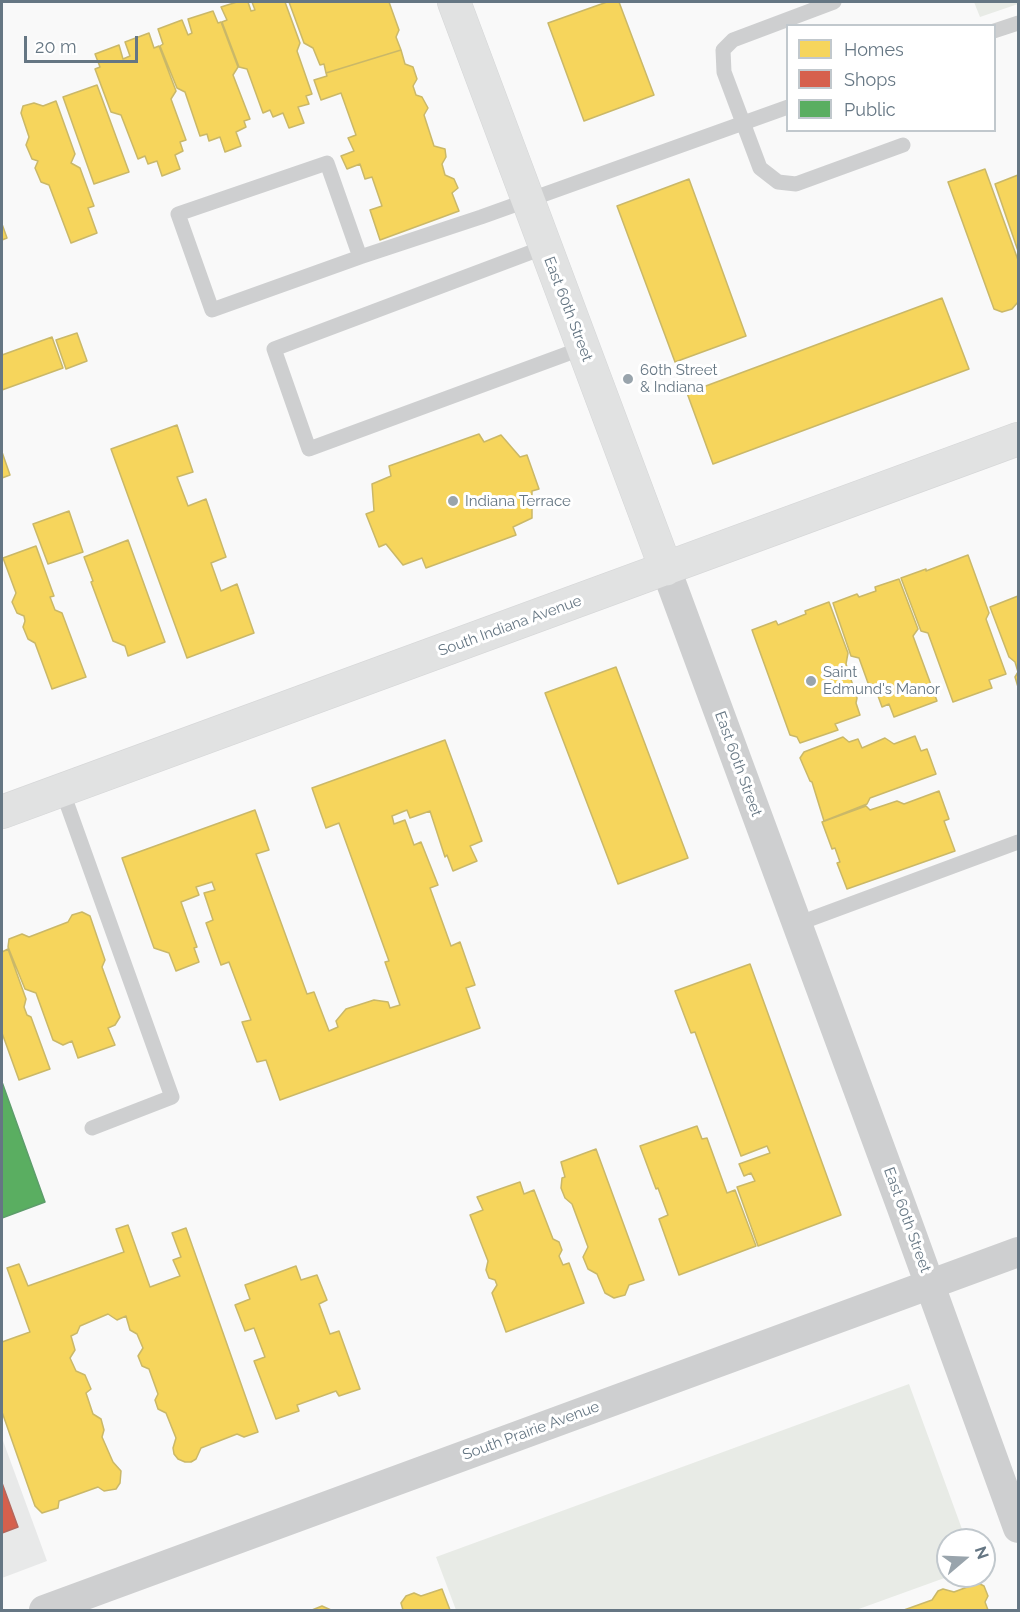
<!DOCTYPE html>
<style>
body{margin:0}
#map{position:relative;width:1020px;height:1612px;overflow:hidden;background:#f9f9f9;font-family:Raleway,sans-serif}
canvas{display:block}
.frame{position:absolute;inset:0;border:3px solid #657683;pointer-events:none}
.legend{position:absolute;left:786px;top:24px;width:210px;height:108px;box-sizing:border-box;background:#fff;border:2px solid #c1c8cd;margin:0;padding:8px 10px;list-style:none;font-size:18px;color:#657683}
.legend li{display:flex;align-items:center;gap:12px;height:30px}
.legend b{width:30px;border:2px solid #c1c8cd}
.north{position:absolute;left:936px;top:1528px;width:60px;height:60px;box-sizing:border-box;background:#fff;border:2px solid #c1c8cd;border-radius:50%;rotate:71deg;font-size:16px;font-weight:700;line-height:24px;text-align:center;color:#657683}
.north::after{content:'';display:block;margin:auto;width:21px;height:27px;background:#99a4ac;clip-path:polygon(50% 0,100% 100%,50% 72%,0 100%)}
.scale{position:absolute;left:24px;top:36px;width:114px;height:27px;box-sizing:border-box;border:3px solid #657683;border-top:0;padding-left:8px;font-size:18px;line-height:21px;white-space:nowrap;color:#657683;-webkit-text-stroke:4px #fff;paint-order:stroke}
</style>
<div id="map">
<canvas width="1020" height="1612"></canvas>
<div class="frame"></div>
<ul class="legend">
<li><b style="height:16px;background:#f6d55c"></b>Homes</li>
<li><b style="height:16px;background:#d6604d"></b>Shops</li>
<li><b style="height:16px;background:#5aae61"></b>Public</li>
</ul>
<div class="north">N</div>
<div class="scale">20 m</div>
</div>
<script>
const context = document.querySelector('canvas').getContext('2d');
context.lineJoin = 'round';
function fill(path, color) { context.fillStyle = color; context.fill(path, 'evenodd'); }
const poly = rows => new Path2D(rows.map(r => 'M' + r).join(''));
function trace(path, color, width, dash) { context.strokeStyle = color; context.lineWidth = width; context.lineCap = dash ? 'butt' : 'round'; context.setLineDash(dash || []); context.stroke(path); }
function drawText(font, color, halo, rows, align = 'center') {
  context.font = font + ' Raleway,sans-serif'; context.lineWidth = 6; context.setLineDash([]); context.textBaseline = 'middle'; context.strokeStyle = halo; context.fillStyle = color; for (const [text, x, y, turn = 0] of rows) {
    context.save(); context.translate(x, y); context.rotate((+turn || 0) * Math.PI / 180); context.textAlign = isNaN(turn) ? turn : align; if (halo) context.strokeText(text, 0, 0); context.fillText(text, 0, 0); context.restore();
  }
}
fill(poly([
 [2,1438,47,1561,2,1578]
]), '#e8e9e9');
fill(poly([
 [974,2,1018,2,1018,4,980,17],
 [909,1384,966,1540,948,1540,948,1576,950,1576,856,1610,456,1610,436,1557]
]), '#e8ebe6');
const homes = poly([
 [237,2,248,2,251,11,255,10,252,2,285,2,300,43,297,51,312,94,306,96,309,104,298,107,304,123,289,128,283,113,273,117,270,110,263,113,247,69,239,67,222,22,227,20,221,7,237,2],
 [289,2,389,2,399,30,396,37,401,50,326,73,324,64,320,65,313,48,304,43,289,2],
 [607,2,619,2,654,95,584,121,548,23,607,2],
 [213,11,218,23,221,22,238,67,233,75,250,119,244,121,246,127,236,132,241,146,225,152,220,137,209,141,207,134,200,136,185,92,177,88,160,46,163,44,158,29,182,20,188,35,192,33,188,19,213,11],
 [149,33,154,48,159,46,176,91,171,99,186,140,180,142,183,151,175,155,180,169,162,176,157,161,148,164,145,156,138,159,121,115,111,112,95,69,100,67,95,54,119,45,123,59,130,56,125,42,149,33],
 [401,50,405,64,413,67,417,79,413,86,416,95,422,97,428,108,424,115,434,146,445,149,446,157,442,164,445,175,454,179,458,188,452,193,459,211,380,240,370,210,382,206,372,177,365,179,360,164,347,169,341,156,354,151,348,138,356,135,341,93,321,100,314,80,327,76,326,73,401,50],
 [97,85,129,172,94,184,63,97,97,85],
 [56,101,75,154,71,163,80,168,94,206,88,208,97,233,71,243,49,185,41,182,35,168,38,161,32,159,26,145,29,137,21,113,23,106,34,103,43,106,56,101],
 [985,169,1018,260,1018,302,1012,309,1002,312,994,309,948,182,985,169],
 [1018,175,1018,251,995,184,1018,175],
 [689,179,746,336,675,362,617,206,689,179],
 [2,224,7,238,2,240,2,224],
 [942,298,969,369,713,464,687,393,942,298],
 [77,333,87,361,66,369,56,340,77,333],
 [52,337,63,368,2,390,2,355,52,337],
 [177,425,193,472,177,477,188,506,206,499,226,557,211,563,221,591,237,584,254,633,187,658,111,449,177,425],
 [479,434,484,442,501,435,520,457,527,455,539,489,532,491,532,518,513,527,516,535,426,568,422,558,403,565,386,544,379,547,366,514,374,511,372,484,391,476,389,466,479,434],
 [2,452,10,475,2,478,2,452],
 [69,511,83,552,48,564,33,524,69,511],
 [128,540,165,642,128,656,125,646,113,641,91,582,93,581,84,557,128,540],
 [36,546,54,596,50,597,55,610,62,613,86,677,52,689,35,643,28,639,23,627,25,621,24,616,17,613,12,602,16,593,3,558,36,546],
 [968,555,989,613,986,619,1006,674,989,680,992,688,953,702,928,633,921,631,901,578,926,569,926,571,968,555],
 [899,579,918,629,913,636,937,701,894,717,889,704,882,707,874,685,868,683,859,658,851,656,833,603,857,594,859,597,876,591,875,587,899,579],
 [1018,596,1018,687,1015,677,1018,672,1015,662,1009,657,990,607,1018,596],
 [829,602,848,653,846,664,857,698,856,703,860,715,835,724,838,730,800,743,797,737,790,735,752,630,776,621,778,625,806,614,805,611,829,602],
 [616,667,688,858,618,884,545,693,616,667],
 [915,736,921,751,927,749,936,774,870,798,867,804,824,821,812,782,810,781,800,758,804,752,843,737,849,742,858,739,862,748,885,738,894,744,915,736],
 [445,740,482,841,470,846,477,861,453,871,447,855,445,857,430,811,410,818,407,810,392,816,394,824,405,820,414,845,421,842,438,885,430,888,451,946,460,942,475,985,466,988,480,1028,280,1100,266,1060,257,1062,242,1022,251,1020,229,962,221,965,206,923,213,920,204,893,215,890,212,882,196,887,199,895,181,902,197,947,194,948,199,962,176,971,169,953,154,948,122,858,255,810,269,850,256,854,307,994,314,992,329,1031,338,1027,336,1021,346,1009,374,1000,388,1002,390,1008,400,1005,385,962,389,961,339,823,326,828,312,788,445,740],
 [939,791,949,819,944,821,955,851,847,889,837,863,840,862,835,848,832,849,822,822,866,806,870,810,897,801,904,804,939,791],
 [82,912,90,916,105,960,102,967,120,1017,115,1025,108,1028,115,1045,78,1058,72,1041,63,1045,53,1040,36,993,25,989,8,947,9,939,22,934,29,937,68,922,72,915,82,912],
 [8,949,26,999,24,1007,27,1015,31,1017,50,1069,19,1080,2,1033,2,952,8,949],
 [750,964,841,1215,758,1246,737,1187,755,1181,751,1173,744,1176,739,1164,770,1153,767,1146,741,1156,695,1032,691,1033,675,991,750,964],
 [697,1126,702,1139,707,1138,727,1193,735,1190,756,1246,679,1275,659,1219,668,1215,658,1188,656,1189,640,1146,697,1126],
 [596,1149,644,1280,629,1285,625,1295,614,1298,605,1293,597,1274,588,1269,583,1257,588,1247,572,1204,565,1198,561,1188,562,1178,565,1177,561,1162,596,1149],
 [520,1182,524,1194,534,1190,553,1239,559,1242,562,1250,559,1256,563,1265,569,1263,584,1303,506,1332,492,1293,497,1285,495,1280,489,1278,486,1270,488,1261,470,1215,483,1210,477,1197,520,1182],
 [128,1225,150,1287,180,1276,173,1260,181,1257,172,1233,186,1228,258,1432,244,1437,237,1434,201,1448,196,1459,191,1462,185,1462,178,1459,174,1454,173,1448,176,1438,166,1413,158,1409,155,1400,158,1394,149,1369,142,1366,138,1356,143,1348,137,1334,130,1330,126,1316,117,1320,108,1314,80,1326,77,1333,71,1336,75,1350,70,1358,76,1371,85,1375,91,1389,86,1393,93,1414,101,1419,104,1430,102,1437,113,1462,121,1471,120,1483,116,1489,104,1491,98,1487,59,1501,58,1508,42,1513,35,1506,2,1412,2,1342,30,1332,7,1268,19,1264,28,1286,124,1252,116,1229,128,1225],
 [296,1266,301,1280,317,1275,327,1300,319,1304,330,1334,339,1331,360,1389,339,1396,336,1391,297,1405,299,1411,276,1419,254,1361,265,1357,254,1328,245,1331,235,1305,250,1299,245,1285,296,1266],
 [978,1583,984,1586,988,1596,985,1602,988,1610,904,1610,932,1600,938,1591,943,1589,954,1592,978,1583],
 [442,1589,450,1610,403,1610,401,1603,406,1596,414,1593,421,1596,442,1589],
 [322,1606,331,1610,311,1610,312,1610,322,1606]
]);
fill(homes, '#f6d55c');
trace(homes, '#cab868', 1.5);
const shops = poly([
 [2,1483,18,1527,2,1533,2,1483]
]);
fill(shops, '#d6604d');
trace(shops, '#b4675d', 1.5);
const public = poly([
 [2,1082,45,1202,2,1218,2,1082]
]);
fill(public, '#5aae61');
trace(public, '#5d9d6b', 1.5);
const secondary = poly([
 [454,2,666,569],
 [2,812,1018,439]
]);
trace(secondary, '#d5d6d7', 34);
trace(poly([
 [834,2,733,40,723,50,724,72,760,168,778,182,796,184,903,145],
 [994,31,1018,23],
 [545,247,274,349,309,449,583,348],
 [360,257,327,163,178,214,212,310,360,257,481,217,788,107],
 [62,790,172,1097,92,1128],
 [797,924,1018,842]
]), '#cecfd0', 15);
trace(poly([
 [666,569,902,1208,1018,1528],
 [44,1610,1018,1252]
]), '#cecfd0', 30);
trace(secondary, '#e1e2e2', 33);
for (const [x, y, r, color] of [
 [628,379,6,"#99a4ac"],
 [453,501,6,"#99a4ac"],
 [811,681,6,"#99a4ac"]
]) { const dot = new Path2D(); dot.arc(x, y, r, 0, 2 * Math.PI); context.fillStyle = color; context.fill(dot); trace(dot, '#fff', 2); }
drawText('15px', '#657683', '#fff', [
 ["East 60th Street",568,309,69],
 ["South Indiana Avenue",510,626,-20],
 ["East 60th Street",738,764,70],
 ["East 60th Street",907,1220,70],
 ["South Prairie Avenue",531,1431,-20]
]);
drawText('15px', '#657683', '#fff', [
 ["60th Street",640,370],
 ["& Indiana",640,387],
 ["Indiana Terrace",465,501],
 ["Saint",823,672],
 ["Edmund's Manor",823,689]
], 'left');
</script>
